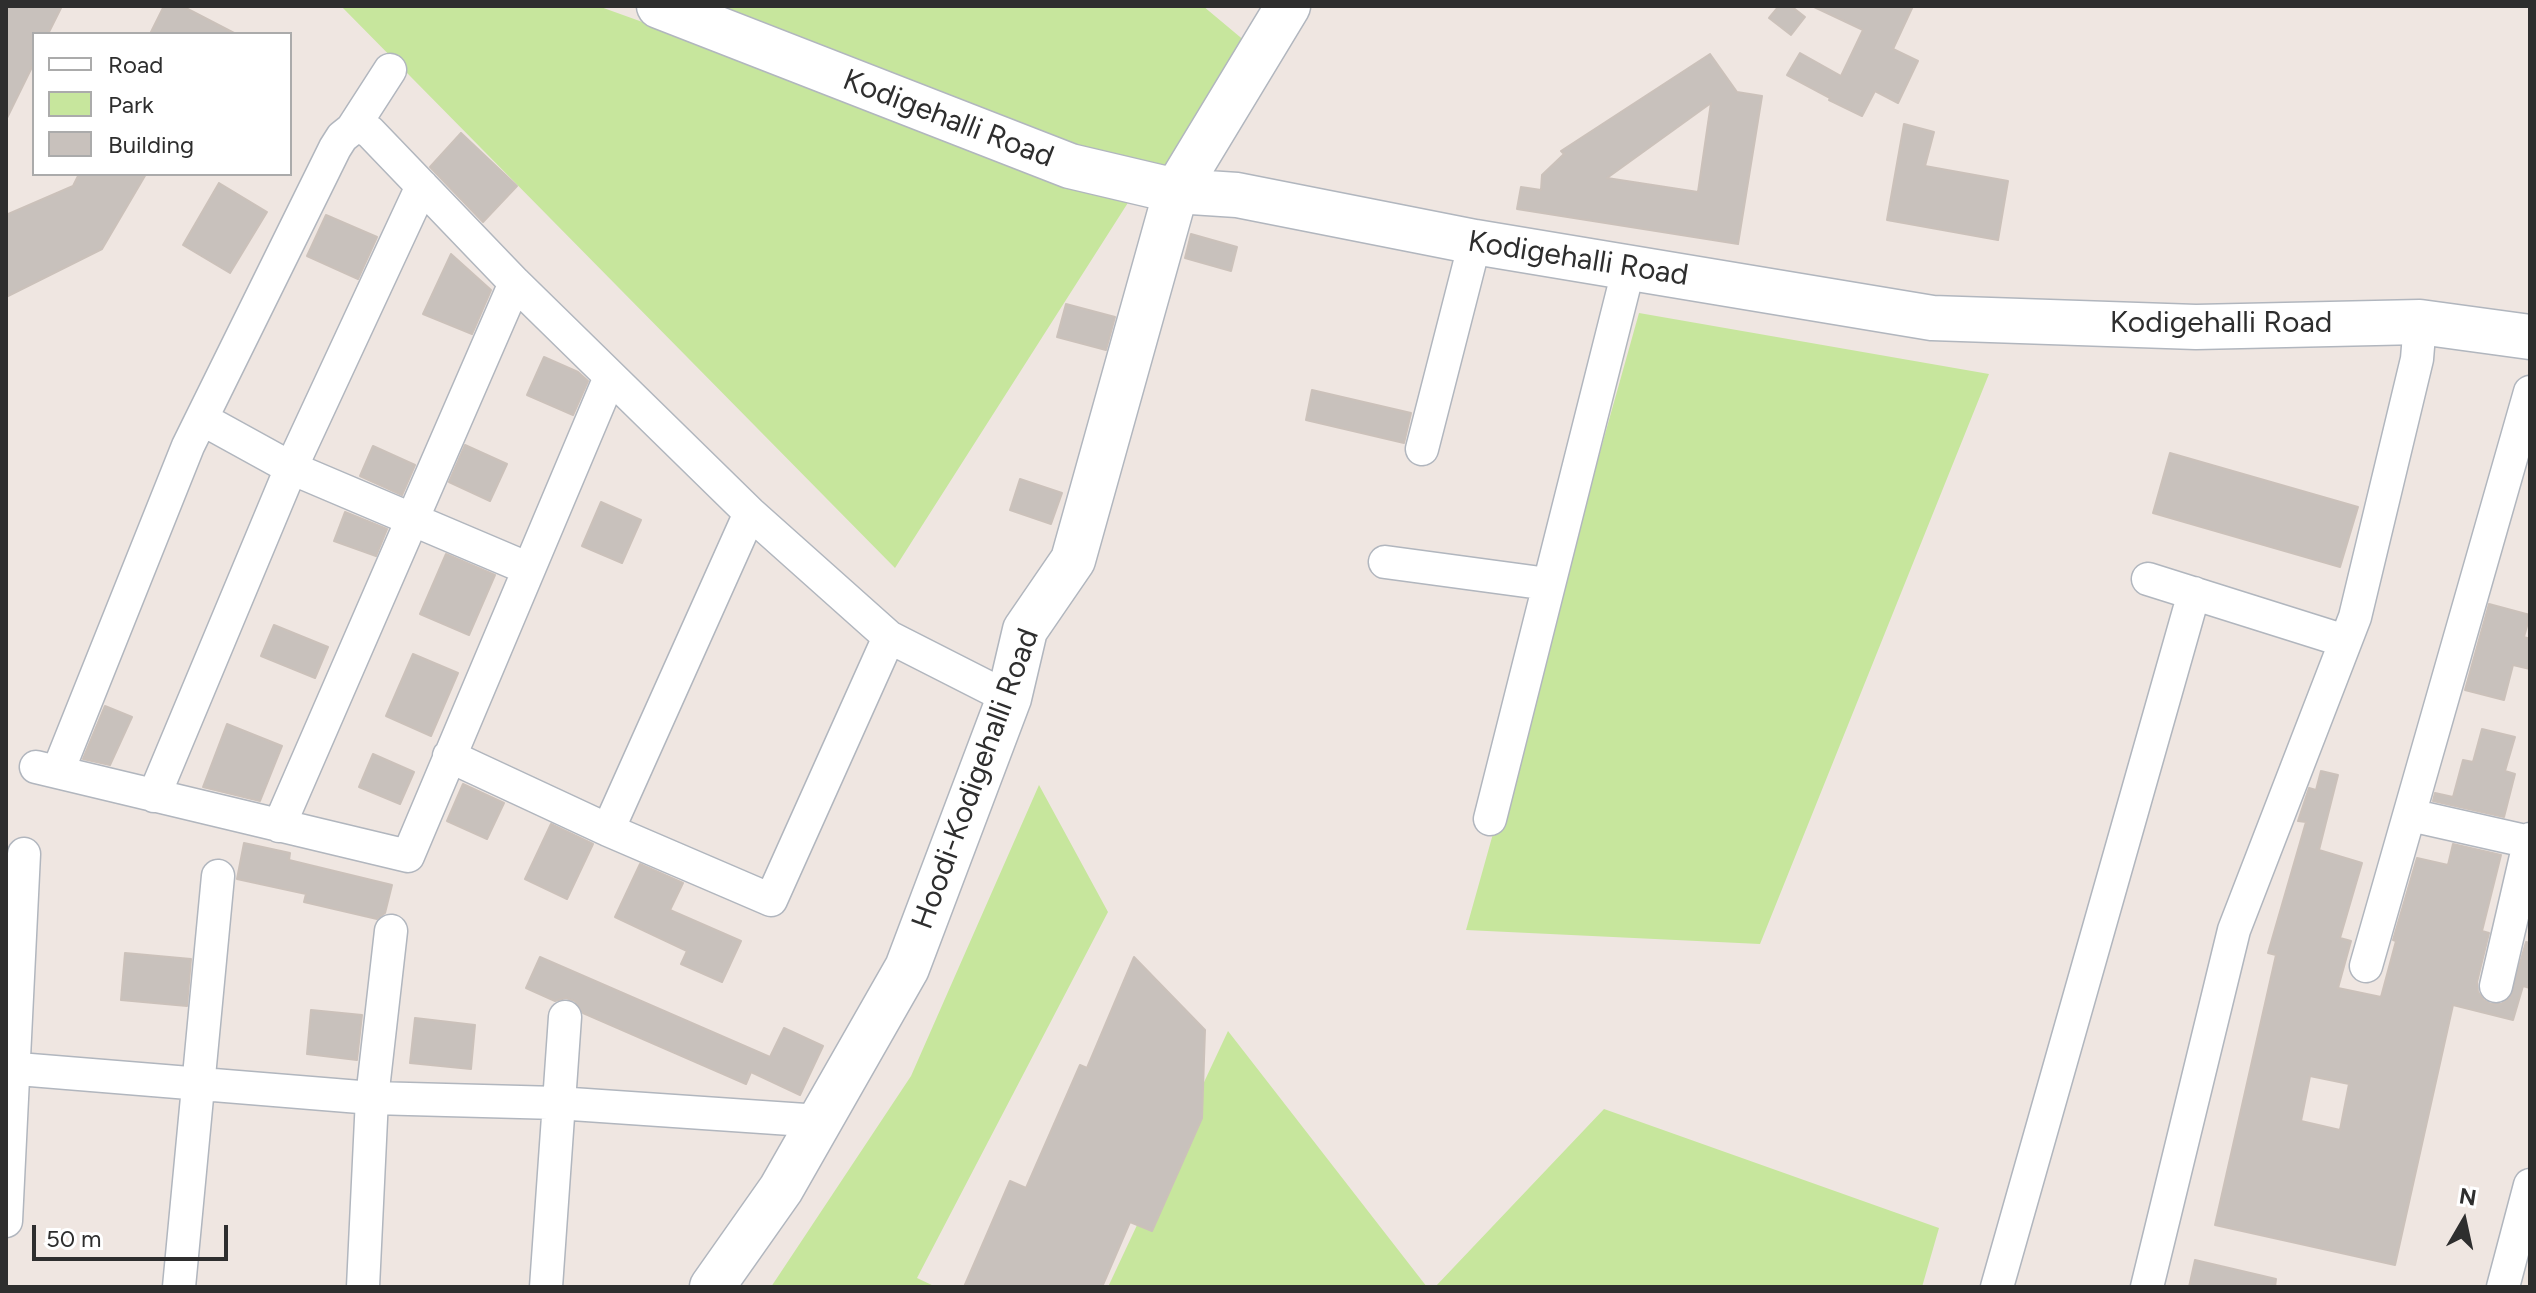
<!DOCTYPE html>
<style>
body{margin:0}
#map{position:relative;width:2536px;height:1293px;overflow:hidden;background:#efe6e1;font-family:Figtree,sans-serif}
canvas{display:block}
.frame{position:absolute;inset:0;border:8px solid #2e2e2e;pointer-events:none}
.legend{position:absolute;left:32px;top:32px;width:260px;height:144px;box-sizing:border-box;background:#fff;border:2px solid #ababab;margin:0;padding:10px 14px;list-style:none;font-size:24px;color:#2e2e2e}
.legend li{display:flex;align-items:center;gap:16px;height:40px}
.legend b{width:40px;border:2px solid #ababab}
.north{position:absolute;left:2424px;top:1181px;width:80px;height:80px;-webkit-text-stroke:6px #fff;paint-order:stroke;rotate:9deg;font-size:22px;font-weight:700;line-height:32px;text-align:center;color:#2e2e2e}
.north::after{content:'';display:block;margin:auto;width:28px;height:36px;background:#2e2e2e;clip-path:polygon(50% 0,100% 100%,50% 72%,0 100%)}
.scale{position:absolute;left:32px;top:1225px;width:196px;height:36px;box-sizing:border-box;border:4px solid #2e2e2e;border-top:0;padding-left:10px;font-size:24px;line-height:28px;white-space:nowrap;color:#2e2e2e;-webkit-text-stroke:6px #fff;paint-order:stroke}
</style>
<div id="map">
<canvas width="2536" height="1293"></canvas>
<div class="frame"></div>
<ul class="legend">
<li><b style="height:10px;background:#fff"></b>Road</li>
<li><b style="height:22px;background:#c7e69d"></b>Park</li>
<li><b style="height:22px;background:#c8c1bc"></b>Building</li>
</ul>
<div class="north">N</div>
<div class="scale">50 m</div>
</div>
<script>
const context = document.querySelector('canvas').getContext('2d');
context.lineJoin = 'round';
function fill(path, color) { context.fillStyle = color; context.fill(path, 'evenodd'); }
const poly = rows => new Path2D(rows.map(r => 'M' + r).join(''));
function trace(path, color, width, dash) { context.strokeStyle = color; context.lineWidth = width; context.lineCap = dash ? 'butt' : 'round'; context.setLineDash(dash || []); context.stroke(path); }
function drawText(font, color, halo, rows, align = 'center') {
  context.font = font + ' Figtree,sans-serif'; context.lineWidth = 6; context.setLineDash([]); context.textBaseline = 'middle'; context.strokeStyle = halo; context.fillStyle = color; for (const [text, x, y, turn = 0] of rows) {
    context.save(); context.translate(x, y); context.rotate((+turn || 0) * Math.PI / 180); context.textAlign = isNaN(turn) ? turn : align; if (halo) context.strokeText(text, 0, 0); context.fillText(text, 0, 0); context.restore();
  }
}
fill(poly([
 [341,6,598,6,1131,198,895,568],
 [721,6,1203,6,1246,42,1156,180],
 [1639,313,1989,374,1760,944,1466,930],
 [1039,785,1108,912,917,1278,936,1287,771,1287,911,1076],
 [1228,1031,1427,1287,1108,1287],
 [1604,1109,1939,1228,1922,1287,1435,1287]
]), '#c7e69d');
const building = poly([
 [6,6,62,6,48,34,34,34,34,63,6,120,6,6],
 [164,6,182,6,236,34,150,34,164,6],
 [1779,6,1791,6,1805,17,1791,35,1769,18,1779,6],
 [1812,6,1913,6,1893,49,1918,61,1898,103,1875,91,1862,116,1829,100,1830,98,1787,75,1800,53,1841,76,1863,30,1812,6],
 [1710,54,1737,92,1762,96,1738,244,1517,209,1521,187,1541,190,1542,175,1564,154,1561,151,1710,54],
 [1711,103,1698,192,1607,178,1711,103],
 [1904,124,1934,132,1925,166,2008,181,1998,240,1887,220,1904,124],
 [461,133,517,186,483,222,430,167,461,133],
 [79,174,146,174,102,249,6,297,6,215,73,186,79,174],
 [219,183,267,212,230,273,183,245,219,183],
 [326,215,377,237,358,279,307,256,326,215],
 [1191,234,1237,247,1231,271,1185,258,1191,234],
 [451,254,491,290,472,334,423,314,451,254],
 [1066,304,1115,317,1106,350,1057,337,1066,304],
 [544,357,578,372,588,381,573,415,527,395,544,357],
 [1312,390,1411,413,1404,443,1306,420,1312,390],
 [465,445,507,464,490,501,449,482,465,445],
 [373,446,415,465,402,495,360,476,373,446],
 [2170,453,2358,507,2340,567,2153,513,2170,453],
 [1020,479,1062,493,1051,524,1010,510,1020,479],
 [601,502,641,520,622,563,582,546,601,502],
 [345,512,387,529,376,556,334,541,345,512],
 [446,554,495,575,469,635,420,614,446,554],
 [2489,604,2530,615,2524,637,2530,639,2530,669,2513,665,2504,700,2465,690,2489,604],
 [274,625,328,647,315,678,261,656,274,625],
 [413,654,458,673,431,736,386,716,413,654],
 [105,706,132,717,110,765,83,759,105,706],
 [227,724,282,746,260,801,203,787,227,724],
 [2482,729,2515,737,2505,771,2515,774,2504,817,2433,801,2435,793,2453,797,2463,760,2473,762,2482,729],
 [373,754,414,772,400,804,359,787,373,754],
 [2321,771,2338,775,2319,850,2362,863,2340,938,2351,941,2338,988,2381,997,2396,941,2393,940,2417,858,2448,865,2453,844,2501,855,2482,931,2489,933,2477,982,2478,992,2484,1000,2491,1004,2501,1004,2510,998,2526,942,2530,943,2530,988,2523,986,2513,1020,2453,1005,2395,1265,2215,1225,2276,955,2268,953,2306,822,2298,821,2309,788,2316,790,2321,771],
 [2310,1076,2349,1084,2340,1130,2301,1121,2310,1076],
 [463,784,504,803,487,839,447,821,463,784],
 [551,824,593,844,567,899,525,879,551,824],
 [244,843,290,853,289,860,392,885,385,913,377,919,304,902,306,894,237,879,244,843],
 [640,864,683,883,670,910,741,941,722,982,681,964,687,951,615,917,640,864],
 [125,953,191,959,187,1006,121,1000,125,953],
 [540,957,770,1057,784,1028,823,1046,800,1095,751,1072,746,1084,583,1013,575,1001,566,998,555,1001,526,988,540,957],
 [1134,957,1205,1030,1202,1118,1152,1231,1130,1222,1102,1287,964,1287,1010,1181,1026,1188,1080,1065,1087,1068,1134,957],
 [311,1010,362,1015,357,1060,307,1054,311,1010],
 [415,1018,475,1025,471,1069,410,1063,415,1018],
 [2195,1260,2276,1279,2275,1287,2189,1287,2195,1260]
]);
fill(building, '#c8c1bc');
trace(building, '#cbc1ba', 2);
const street = poly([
 [352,129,361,127,370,132,515,283,750,513,889,637,1009,698],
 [202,419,291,468,529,569],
 [1422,449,1475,242],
 [1385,562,1548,584],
 [2148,579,2345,641],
 [449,756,608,830,771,900,889,637],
 [36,767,408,856,610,377],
 [58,771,188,446,335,148,342,137,352,129,390,70],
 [154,796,291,468,422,186],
 [2410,815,2530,842],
 [1490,819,1629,267],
 [279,826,515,283],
 [608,830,750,513],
 [2366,966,2530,392],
 [2496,986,2530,839],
 [6,1068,372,1098,557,1103,820,1121],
 [6,1221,24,854],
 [179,1287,218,876],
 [363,1287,372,1098,391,931],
 [546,1287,565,1017],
 [1997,1287,2194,593],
 [2147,1287,2234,930,2355,617,2417,359,2420,322],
 [2503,1287,2530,1185]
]);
const secondary = poly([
 [659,6,1070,166,1176,191,1237,195,1475,242,1932,318,2196,327,2420,322,2530,337],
 [712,1287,781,1189,907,968,1009,698,1025,630,1073,560,1176,191,1288,6]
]);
trace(street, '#b1b6be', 35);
trace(secondary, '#b1b6be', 47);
trace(street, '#fff', 32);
trace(secondary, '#fff', 44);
drawText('30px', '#2e2e2e', '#fff', [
 ["Kodigehalli Road",948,119,21],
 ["Kodigehalli Road",1578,259,9],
 ["Kodigehalli Road",2221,323],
 ["Hoodi-Kodigehalli Road",976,779,-70]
]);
</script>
